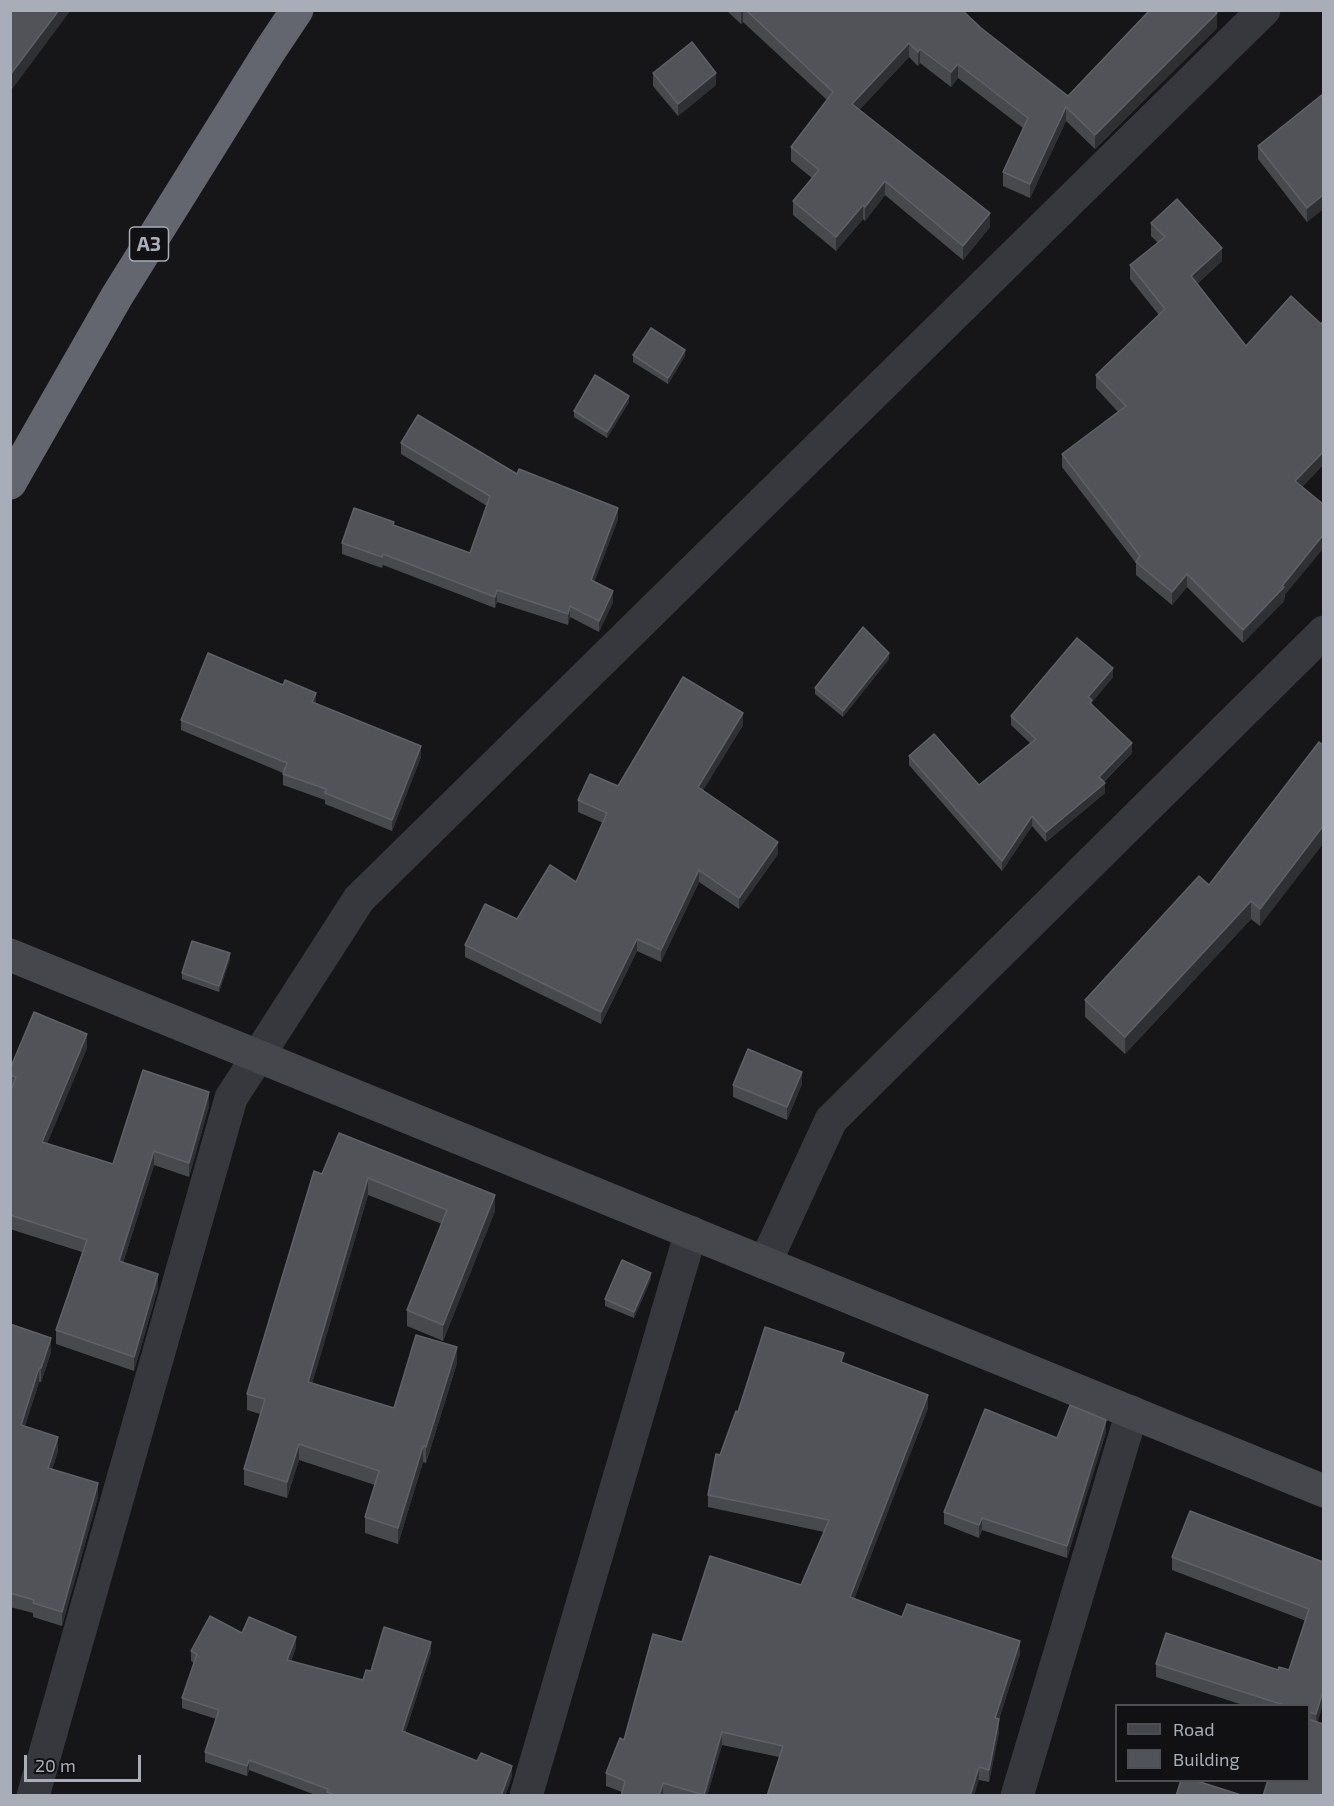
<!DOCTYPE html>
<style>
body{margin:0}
#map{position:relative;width:1334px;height:1806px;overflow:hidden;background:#161618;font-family:"Exo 2",sans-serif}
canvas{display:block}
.frame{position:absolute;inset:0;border:12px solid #a8adb8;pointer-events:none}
.legend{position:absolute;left:1115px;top:1704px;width:195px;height:78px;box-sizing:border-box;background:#111113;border:2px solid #4d4f55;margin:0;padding:8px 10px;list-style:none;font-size:18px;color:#a8adb8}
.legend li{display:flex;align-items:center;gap:12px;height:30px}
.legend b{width:30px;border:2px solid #4d4f55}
.scale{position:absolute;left:24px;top:1755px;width:117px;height:27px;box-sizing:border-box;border:3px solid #a8adb8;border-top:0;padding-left:8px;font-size:18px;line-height:21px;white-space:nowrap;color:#a8adb8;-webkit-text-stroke:4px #111113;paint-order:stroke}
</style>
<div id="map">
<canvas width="1334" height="1806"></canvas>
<div class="frame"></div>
<ul class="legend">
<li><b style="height:8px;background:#45474d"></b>Road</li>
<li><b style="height:16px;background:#525359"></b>Building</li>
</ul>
<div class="scale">20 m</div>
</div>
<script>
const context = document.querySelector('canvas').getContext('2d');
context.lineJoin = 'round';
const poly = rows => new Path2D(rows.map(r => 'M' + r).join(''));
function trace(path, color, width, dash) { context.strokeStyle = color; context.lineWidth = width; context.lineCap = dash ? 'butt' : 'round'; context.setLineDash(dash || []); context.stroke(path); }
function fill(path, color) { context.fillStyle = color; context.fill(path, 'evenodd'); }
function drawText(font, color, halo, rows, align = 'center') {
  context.font = font + ' "Exo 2",sans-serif'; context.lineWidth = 5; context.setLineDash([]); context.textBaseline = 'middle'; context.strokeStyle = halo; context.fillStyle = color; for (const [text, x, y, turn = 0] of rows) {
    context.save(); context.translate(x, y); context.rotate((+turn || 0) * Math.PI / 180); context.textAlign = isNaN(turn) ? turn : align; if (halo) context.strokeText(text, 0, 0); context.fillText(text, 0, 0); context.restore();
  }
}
trace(poly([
 [765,1263,831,1120,1324,632],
 [33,1796,231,1098,359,899,1264,10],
 [526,1796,691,1232],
 [1017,1796,1132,1412]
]), '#37383d', 33);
trace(poly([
 [10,955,1324,1491]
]), '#45474d', 33);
trace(poly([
 [10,483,117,296,269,52,297,10]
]), '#63666e', 33);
fill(poly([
 [726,10,962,10,981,28,1068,96,1217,28,1095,149,1066,121,1030,198,1003,186,1003,172,1023,128,958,78,951,87,920,63,918,66,909,57,859,110,990,227,963,260,885,195,865,221,863,219,836,251,793,215,793,201,812,178,791,161,791,147,827,100,743,22,741,24],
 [653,73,716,85,678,116,653,86],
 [1323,94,1323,209,1307,222,1258,159,1258,146],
 [1151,223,1222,261,1197,284,1246,346,1321,324,1323,465,1302,487,1284,601,1243,643,1187,587,1172,605,1136,575,1136,563,1062,467,1062,454,1118,412,1096,388,1096,375,1159,315,1130,279,1130,265,1158,243,1151,236],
 [633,355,685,356,668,384,633,362],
 [629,402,607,438,574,417,574,411],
 [401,443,517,474,618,519,594,582,613,602,599,632,570,617,568,625,497,602,495,608,383,565,382,568,342,554,342,543,394,525,470,553,487,506,401,454],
 [889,659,843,717,815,694,815,688],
 [1113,677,1092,702,1092,704,1132,753,1104,782,1105,793,1046,842,1032,826,1002,871,909,765,909,756,979,785,1030,743,1011,725,1011,716],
 [316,703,421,757,392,831,325,804,325,800,283,785,283,773,181,730,181,720],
 [743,725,703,790,778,854,739,909,699,882,661,962,637,951,601,1024,465,957,465,945,517,919,576,882,603,823,578,812,578,800,618,786],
 [1323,745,1260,926,1251,919,1125,1054,1085,1017,1085,1000,1209,885],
 [230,959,219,992,182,979,182,973],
 [87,1048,47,1143,113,1164,209,1106,189,1177,154,1165,123,1263,158,1288,134,1371,56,1344,56,1330,82,1252,10,1229,10,1093,12,1089,10,1089,10,1069],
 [802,1084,787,1120,733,1097,733,1085],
 [339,1133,495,1211,443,1341,407,1326,407,1310,442,1224,368,1195,312,1383,394,1408,457,1363,426,1463,423,1462,398,1544,365,1533,365,1517,375,1485,299,1460,287,1498,244,1485,244,1469,260,1414,247,1410,247,1394,322,1174],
 [651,1279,634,1318,605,1306,605,1299],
 [10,1324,51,1352,41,1382,39,1382,25,1426,58,1451,52,1469,98,1497,62,1626,33,1617,33,1613,10,1607],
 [844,1363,928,1408,854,1599,902,1617,1020,1654,999,1719,999,1732,989,1782,979,1780,779,1757,722,1745,707,1796,621,1796,622,1792,606,1786,606,1773,624,1740,682,1642,801,1585,824,1532,708,1507,708,1495,720,1455,738,1412],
 [1106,1432,1067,1558,982,1530,979,1538,944,1524,944,1512,1057,1438],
 [1172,1557,1323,1562,1323,1704,1317,1722,1308,1780,1308,1706,1246,1706,1156,1677,1156,1664,1278,1670,1289,1670,1306,1621,1172,1570],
 [242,1633,296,1647,291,1661,363,1680,371,1671,431,1652,405,1733,512,1776,505,1796,318,1796,249,1770,247,1776,205,1762,205,1752,216,1719,182,1708,182,1698,194,1663,191,1661,191,1651]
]), '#47494d');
fill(poly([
 [59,10,71,10,10,92,10,75],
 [741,10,743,10,743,22,741,24],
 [1217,13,1217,28,1095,149,1095,135],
 [909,43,909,57,852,118,852,104],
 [920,49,920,63,918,66,918,52],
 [958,64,958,78,951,87,951,72],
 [716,73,716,85,678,116,678,104],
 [1066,107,1066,121,1030,198,1030,184],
 [885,181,885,195,865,221,865,207],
 [1323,195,1323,209,1307,222,1307,208],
 [863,205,863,219,836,251,836,237],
 [990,213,990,227,963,260,963,246],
 [1222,248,1222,261,1191,289,1191,276],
 [685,350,685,356,668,384,668,378],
 [629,396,629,402,607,438,607,432],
 [1323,452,1323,465,1295,494,1295,481],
 [618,508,618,519,591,591,591,580],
 [1323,535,1323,549,1284,596,1284,601,1243,643,1243,630,1282,586],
 [1187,574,1187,587,1172,605,1172,592],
 [497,590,497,602,495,608,495,597],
 [613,591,613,602,599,632,599,621],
 [570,606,570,617,568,625,568,614],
 [889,653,889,659,843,717,843,711],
 [1113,668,1113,677,1092,702,1092,709,1088,697],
 [316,693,316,704,312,702],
 [743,713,743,725,698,799,698,787],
 [1132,743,1132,753,1099,786,1099,777],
 [421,746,421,757,392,831,392,820],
 [1105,783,1105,793,1046,842,1046,832],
 [1032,816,1032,826,1002,871,1002,861],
 [1323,826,1323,844,1260,926,1260,909],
 [778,842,778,854,739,909,739,898],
 [699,870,699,882,661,962,661,950],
 [1251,901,1251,919,1125,1054,1125,1037],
 [637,939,637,951,601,1024,601,1012],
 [230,953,230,959,219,992,219,986],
 [87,1034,87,1048,42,1156,42,1142],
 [802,1072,802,1084,787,1120,787,1107],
 [209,1092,209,1106,189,1177,189,1163],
 [154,1151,154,1165,119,1275,119,1261],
 [368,1178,368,1195,308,1398,308,1382],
 [495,1195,495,1211,443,1341,443,1325],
 [651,1273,651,1279,634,1318,634,1312],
 [158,1274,158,1288,134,1371,134,1357],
 [51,1338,51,1352,41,1382,41,1368],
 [457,1347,457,1363,426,1463,426,1447],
 [39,1368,39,1382,21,1439,21,1425],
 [928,1395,928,1408,850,1610,850,1597],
 [1106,1420,1106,1432,1067,1558,1067,1546],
 [58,1437,58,1451,48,1482,48,1468],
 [299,1444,299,1460,287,1498,287,1482],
 [423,1446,423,1462,398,1544,398,1528],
 [98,1483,98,1497,62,1626,62,1612],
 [982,1518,982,1530,979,1538,979,1525],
 [296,1637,296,1647,287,1670,287,1660],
 [1020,1641,1020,1654,995,1731,995,1718],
 [431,1642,431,1652,402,1742,402,1731],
 [1323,1691,1323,1704,1316,1728,1316,1714],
 [999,1719,999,1732,989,1782,989,1770],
 [722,1732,722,1745,707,1796,704,1796],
 [249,1760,249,1770,247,1776,247,1766],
 [512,1766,512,1776,505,1796,501,1796],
 [979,1767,979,1780,974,1796,970,1796],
 [663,1783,663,1795,659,1796]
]), '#2f3033');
const building = poly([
 [10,10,59,10,10,75,10,10],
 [746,10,962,10,981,28,1068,96,1150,10,1214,10,1217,13,1095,135,1066,107,1030,184,1003,172,1028,118,958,64,951,72,920,49,918,52,909,43,852,104,990,213,963,246,885,181,865,207,863,205,836,237,793,201,819,170,791,147,833,92,746,10],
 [692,42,716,73,678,104,653,73,692,42],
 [1323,94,1323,195,1307,208,1258,146,1323,94],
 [1177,199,1222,248,1191,276,1246,346,1291,296,1321,324,1323,321,1323,452,1295,481,1323,504,1323,535,1282,586,1284,587,1243,630,1187,574,1172,592,1136,562,1140,556,1062,454,1126,406,1096,375,1165,309,1130,265,1165,237,1151,223,1177,199],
 [651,328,685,350,668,378,633,355,651,328],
 [595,375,629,396,607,432,574,411,595,375],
 [418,415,517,474,519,469,618,508,591,580,613,591,599,621,570,606,568,614,497,590,495,597,383,554,382,557,342,543,354,508,394,522,393,525,470,553,490,496,401,443,418,415],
 [863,627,889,653,843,711,815,688,863,627],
 [1077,638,1113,668,1088,697,1092,700,1090,703,1132,743,1099,777,1105,783,1046,832,1032,816,1002,861,909,756,934,734,979,785,1036,739,1011,716,1077,638],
 [208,653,283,685,285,680,316,693,312,702,421,746,392,820,325,793,326,789,283,774,287,763,181,720,208,653],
 [683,677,743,713,698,787,778,842,739,898,699,870,661,950,637,939,601,1012,465,945,485,904,517,919,550,865,576,882,607,813,578,800,590,774,618,786,683,677],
 [1319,742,1323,745,1323,826,1260,909,1251,901,1125,1037,1085,1000,1199,876,1209,885,1319,742],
 [192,941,230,953,219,986,182,973,192,941],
 [34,1012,87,1034,42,1142,113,1164,143,1070,209,1092,189,1163,154,1151,119,1261,158,1274,134,1357,56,1330,87,1240,10,1215,10,1093,16,1077,10,1075,10,1069,34,1012],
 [748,1049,802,1072,787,1107,733,1085,748,1049],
 [339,1133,495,1195,443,1325,407,1310,447,1210,368,1178,308,1382,394,1408,416,1335,457,1347,426,1447,423,1446,398,1528,365,1517,379,1471,299,1444,287,1482,244,1469,265,1399,247,1394,314,1171,322,1174,339,1133],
 [622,1260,651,1273,634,1312,605,1299,622,1260],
 [10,1324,51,1338,41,1368,39,1368,21,1425,58,1437,48,1468,98,1483,62,1612,33,1603,34,1600,10,1593,10,1324],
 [765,1327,844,1353,841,1362,928,1395,850,1597,902,1617,907,1604,1020,1641,995,1718,999,1719,989,1770,979,1767,970,1796,767,1796,783,1746,722,1732,704,1795,663,1783,659,1796,621,1796,625,1781,606,1773,620,1738,624,1740,653,1634,682,1642,710,1556,801,1585,829,1520,708,1495,716,1454,720,1455,736,1411,738,1412,765,1327],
 [1070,1405,1106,1420,1067,1546,982,1518,979,1525,944,1512,985,1409,1057,1438,1070,1405],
 [1190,1511,1323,1562,1323,1691,1316,1714,1308,1712,1308,1706,1287,1706,1156,1664,1166,1633,1278,1670,1279,1667,1289,1670,1309,1609,1172,1557,1190,1511],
 [210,1616,242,1633,249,1617,296,1637,287,1660,363,1680,366,1670,371,1671,384,1627,431,1642,402,1731,477,1761,481,1753,512,1766,501,1796,337,1796,327,1792,328,1789,249,1760,247,1766,205,1752,219,1710,182,1698,197,1654,191,1651,210,1616],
 [1308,1719,1323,1724,1323,1796,1263,1796,1268,1780,1308,1780,1308,1719],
 [1181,1780,1194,1780,1244,1796,1176,1796,1181,1780]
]);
fill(building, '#525359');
trace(building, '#5f6168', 1.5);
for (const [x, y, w] of [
 [149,244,39]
]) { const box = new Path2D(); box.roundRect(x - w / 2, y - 17, w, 34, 4.5); context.fillStyle = '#111113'; context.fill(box); trace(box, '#a8adb8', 1.5); }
drawText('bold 20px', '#a8adb8', null, [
 ["A3",149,244]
]);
</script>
